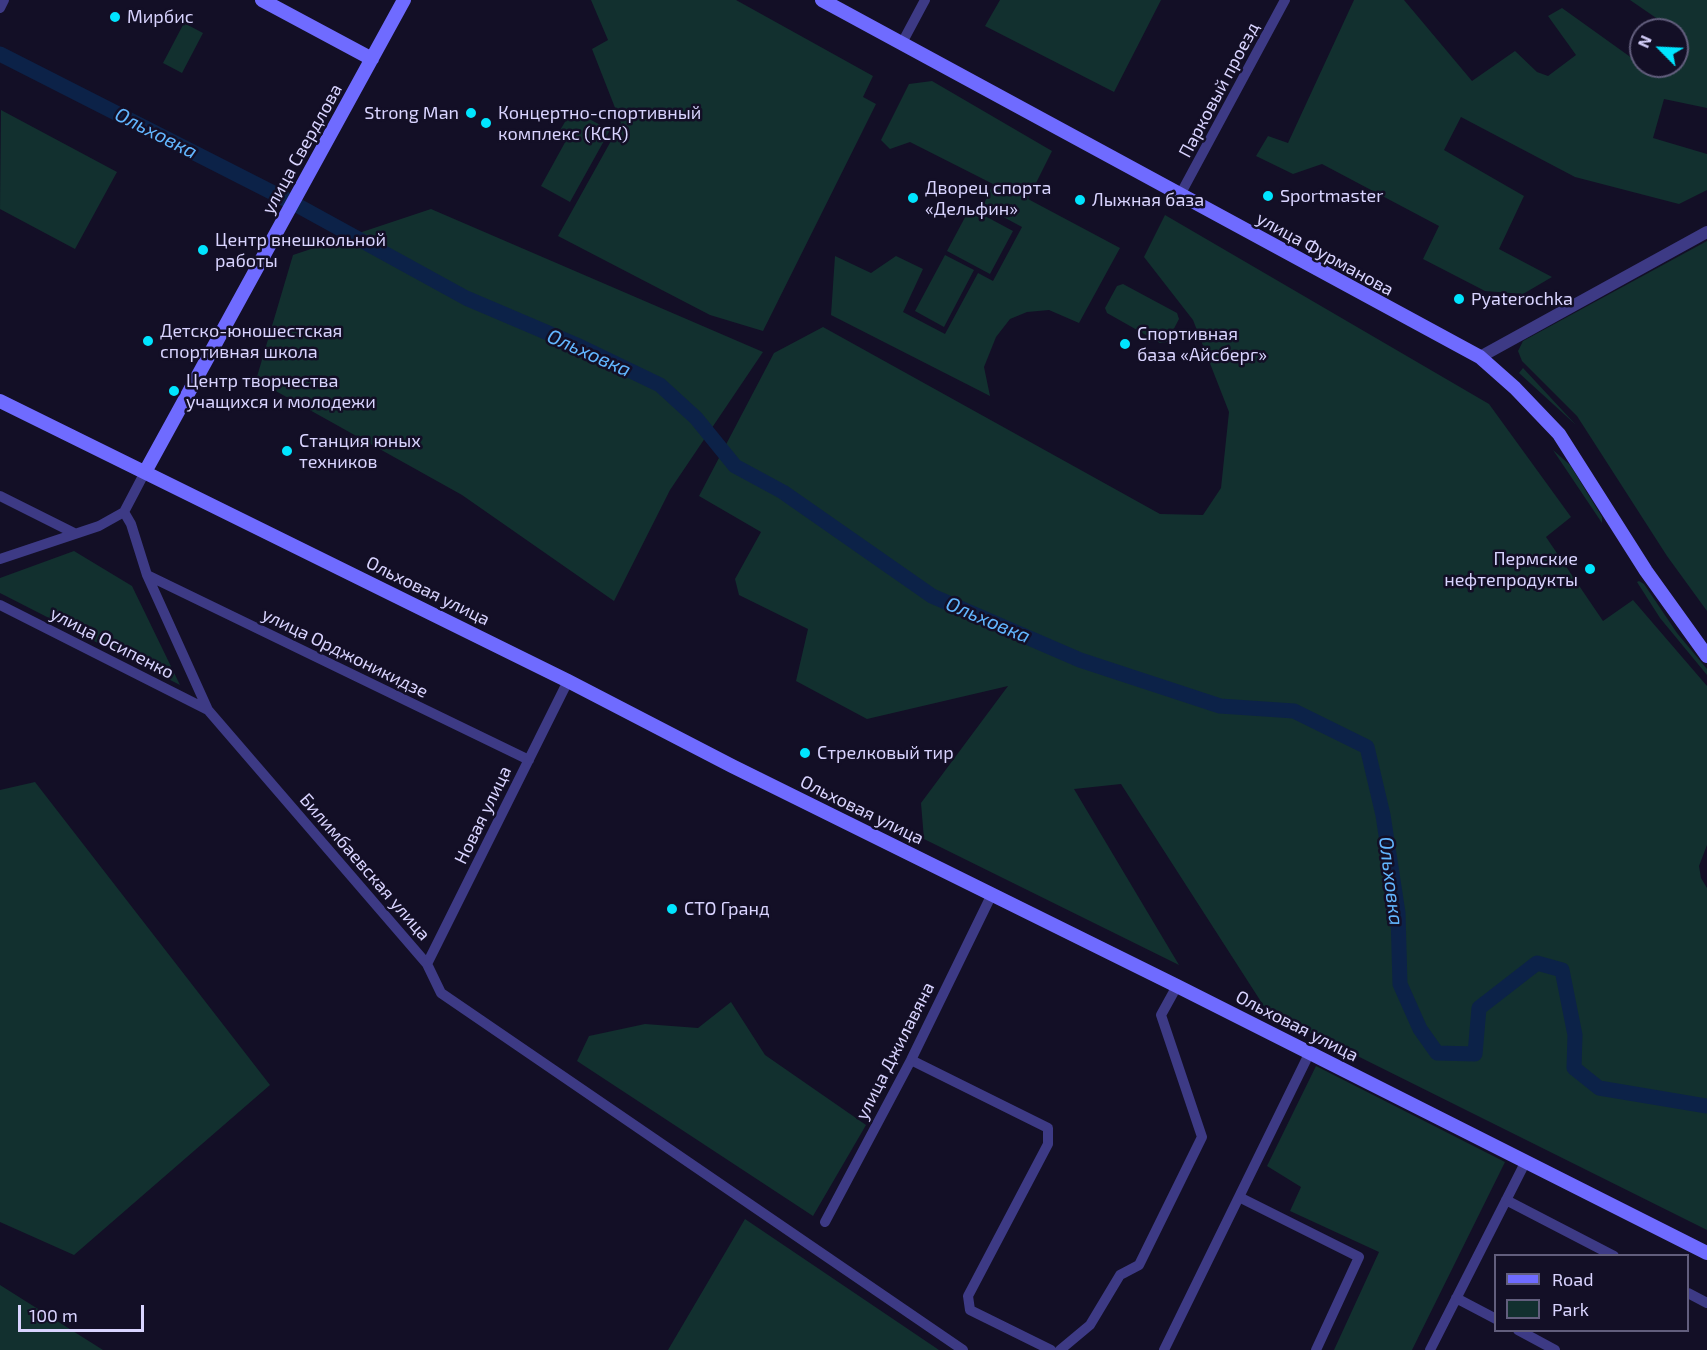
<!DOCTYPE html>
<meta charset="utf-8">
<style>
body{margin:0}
#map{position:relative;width:1707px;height:1350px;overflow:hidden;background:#130f26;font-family:"Exo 2",sans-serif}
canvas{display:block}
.legend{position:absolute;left:1494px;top:1254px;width:195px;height:78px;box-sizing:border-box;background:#130f26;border:2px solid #625e7d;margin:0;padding:8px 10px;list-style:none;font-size:18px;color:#d9d4ff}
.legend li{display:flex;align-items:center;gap:12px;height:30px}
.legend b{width:30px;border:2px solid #625e7d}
.north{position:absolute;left:1629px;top:18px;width:60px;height:60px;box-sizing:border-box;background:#130f26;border:2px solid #625e7d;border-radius:50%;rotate:294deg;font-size:16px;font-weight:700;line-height:24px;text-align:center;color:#d9d4ff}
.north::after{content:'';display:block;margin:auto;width:21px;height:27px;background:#00e5ff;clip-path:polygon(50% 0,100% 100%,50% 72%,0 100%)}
.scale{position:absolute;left:18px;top:1305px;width:126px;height:27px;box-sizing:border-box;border:3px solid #d9d4ff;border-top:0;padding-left:8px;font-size:18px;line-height:21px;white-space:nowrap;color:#d9d4ff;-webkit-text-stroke:4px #130f26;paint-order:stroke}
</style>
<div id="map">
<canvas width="1707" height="1350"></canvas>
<ul class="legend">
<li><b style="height:8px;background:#6f6bff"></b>Road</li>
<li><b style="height:16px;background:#12302f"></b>Park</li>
</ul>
<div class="north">N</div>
<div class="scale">100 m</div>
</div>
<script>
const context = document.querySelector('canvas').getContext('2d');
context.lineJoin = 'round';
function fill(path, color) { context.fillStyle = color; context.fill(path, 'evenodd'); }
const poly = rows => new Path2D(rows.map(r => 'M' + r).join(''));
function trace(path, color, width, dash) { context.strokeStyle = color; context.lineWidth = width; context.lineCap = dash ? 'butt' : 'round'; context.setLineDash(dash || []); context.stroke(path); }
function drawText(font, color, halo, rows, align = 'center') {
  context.font = font + ' "Exo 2",sans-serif'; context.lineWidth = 5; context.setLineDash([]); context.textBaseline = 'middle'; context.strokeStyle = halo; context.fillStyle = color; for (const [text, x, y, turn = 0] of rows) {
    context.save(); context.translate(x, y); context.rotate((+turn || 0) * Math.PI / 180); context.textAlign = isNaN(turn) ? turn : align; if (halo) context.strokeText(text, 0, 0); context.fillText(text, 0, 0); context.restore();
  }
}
fill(poly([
 [591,0,736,0,873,76,863,97,876,104,763,331,710,315,558,236,621,123,592,49,608,40],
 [1000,0,1161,0,1114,92,985,26],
 [1354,0,1404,0,1472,81,1515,51,1537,72,1548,76,1576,55,1548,16,1562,8,1636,61,1641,55,1641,66,1677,66,1677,30,1657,30,1662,22,1630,0,1707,0,1707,108,1664,99,1653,138,1707,154,1707,190,1679,204,1575,177,1461,117,1444,150,1524,196,1499,249,1552,277,1523,294,1485,291,1423,259,1439,226,1322,164,1293,174,1256,156,1268,136,1288,143],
 [184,23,203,33,182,73,163,63],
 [932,81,1052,151,1028,199,1120,248,1079,323,1049,310,1027,312,1010,319,996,337,984,367,990,396,831,315,835,256,871,273,896,256,923,269,903,312,945,334,978,273,993,281,1022,227,983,206,993,184,910,142,890,149,881,140,909,84],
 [1,110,117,172,75,249,0,209],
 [572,110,610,130,570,202,541,186,568,137,559,132],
 [970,208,1013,231,990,274,947,251],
 [431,209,763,352,670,490,614,601,462,495,256,380,293,255],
 [1165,215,1489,404,1571,517,1546,537,1603,621,1633,600,1707,686,1707,845,1699,866,1701,878,1707,888,1707,1230,1267,1011,1121,784,1074,789,1179,965,924,839,921,803,1008,686,867,719,796,681,808,629,739,595,735,579,761,532,699,496,774,353,823,327,1160,514,1203,515,1221,488,1229,412,1193,320,1144,257],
 [1707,241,1707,611,1667,556,1577,416,1522,361,1518,351,1523,341],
 [945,255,974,270,944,327,915,311],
 [1123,284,1177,313,1179,319,1167,342,1160,343,1107,313,1105,308,1117,286],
 [1523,368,1576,425,1519,373],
 [1553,450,1570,465,1602,517,1602,523],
 [74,551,132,586,180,685,0,593,0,578],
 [1639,581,1644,584,1677,633,1707,669,1707,675,1660,618,1637,582],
 [35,782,270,1085,74,1255,0,1222,0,790],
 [731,1002,765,1055,866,1125,813,1216,577,1061,589,1036,645,1024,698,1028],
 [1316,1066,1505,1162,1412,1350,1334,1350,1379,1252,1290,1211,1301,1187,1267,1166],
 [745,1219,939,1350,668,1350],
 [0,1285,103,1350,0,1350]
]), '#12302f');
trace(poly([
 [0,54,293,203,466,298,581,347,660,385,696,418,735,466,783,492,932,596,1080,660,1220,706,1294,711,1367,747,1383,815,1398,913,1400,984,1420,1029,1437,1053,1475,1054,1479,1008,1537,963,1562,970,1575,1035,1574,1068,1599,1088,1707,1106]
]), '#0c2248', 15);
trace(poly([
 [0,8,4,0],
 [902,43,925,0],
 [1180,195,1285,0],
 [0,496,74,533],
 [124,512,131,524,147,575,208,710,427,964,441,993,963,1350],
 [0,559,99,526,124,512,145,472],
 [147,575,529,760],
 [0,605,208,710],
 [427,964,568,681],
 [911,1060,1048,1128,1048,1144,968,1296,970,1310,1051,1350],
 [1239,1197,1359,1257,1316,1350],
 [1506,1200,1614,1256],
 [825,1222,911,1060,992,894],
 [1688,1293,1707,1303],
 [1456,1298,1496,1319],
 [1518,1330,1555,1350],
 [1060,1350,1090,1325,1120,1275,1139,1265,1202,1137,1161,1015,1177,986],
 [1164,1350,1310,1052],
 [1430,1350,1526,1161]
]), '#3d3a85', 10);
trace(poly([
 [1480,357,1707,232]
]), '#3d3a85', 12);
trace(poly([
 [262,0,372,59],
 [822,0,1480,357,1515,388,1559,434,1646,571,1707,656],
 [0,401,568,681,732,766,1177,986,1707,1253],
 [145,472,404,0]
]), '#6f6bff', 14);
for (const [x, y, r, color] of [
 [115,17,6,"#00e5ff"],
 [471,113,6,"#00e5ff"],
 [486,123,6,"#00e5ff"],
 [1268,196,6,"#00e5ff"],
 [913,198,6,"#00e5ff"],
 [1080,200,6,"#00e5ff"],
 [203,250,6,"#00e5ff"],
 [1459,299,6,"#00e5ff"],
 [148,341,6,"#00e5ff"],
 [1125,344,6,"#00e5ff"],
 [174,391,6,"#00e5ff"],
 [287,451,6,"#00e5ff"],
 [1590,569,6,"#00e5ff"],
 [805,753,6,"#00e5ff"],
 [672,909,6,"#00e5ff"]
]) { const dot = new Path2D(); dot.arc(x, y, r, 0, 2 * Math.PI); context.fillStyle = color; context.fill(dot); trace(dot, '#130f26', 2); }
drawText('18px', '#d9d4ff', '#130f26', [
 ["Мирбис",127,17],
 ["Strong Man",459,113,"right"],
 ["Концертно-спортивный",498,113],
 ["комплекс (КСК)",498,134],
 ["Дворец спорта",925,188],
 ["«Дельфин»",925,209],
 ["Sportmaster",1280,196],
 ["Лыжная база",1092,200],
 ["Центр внешкольной",215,240],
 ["работы",215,261],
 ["Pyaterochka",1471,299],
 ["Детско-юношестская",160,331],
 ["спортивная школа",160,352],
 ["Спортивная",1137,334],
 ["база «Айсберг»",1137,355],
 ["Центр творчества",186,381],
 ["учащихся и молодежи",186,402],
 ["Станция юных",299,441],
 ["техников",299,462],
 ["Пермские",1578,559,"right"],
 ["нефтепродукты",1578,580,"right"],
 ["Стрелковый тир",817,753],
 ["СТО Гранд",684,909]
], 'left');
drawText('18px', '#d9d4ff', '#130f26', [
 ["Парковый проезд",1219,90,-62],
 ["улица Свердлова",302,149,-61],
 ["улица Фурманова",1325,254,29],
 ["Ольховая улица",428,591,26],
 ["улица Осипенко",112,643,27],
 ["улица Орджоникидзе",345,653,26],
 ["Ольховая улица",862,810,26],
 ["Новая улица",483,815,-64],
 ["Билимбаевская улица",365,867,49],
 ["Ольховая улица",1297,1026,27],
 ["улица Джилавяна",895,1051,-63]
]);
drawText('italic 20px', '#62b6ff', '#130f26', [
 ["Ольховка",156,133,27],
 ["Ольховка",589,353,24],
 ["Ольховка",988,620,23],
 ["Ольховка",1391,881,83]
]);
</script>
